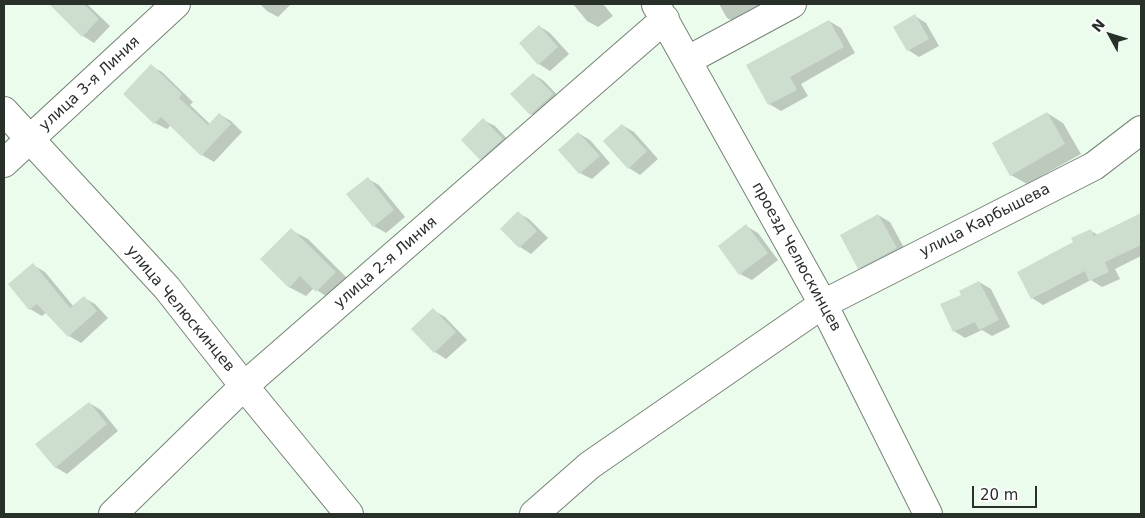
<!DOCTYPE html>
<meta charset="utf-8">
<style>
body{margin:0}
#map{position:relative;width:1145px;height:518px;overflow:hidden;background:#ebfcec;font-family:"DejaVu Sans",sans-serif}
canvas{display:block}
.frame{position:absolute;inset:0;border:5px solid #29302a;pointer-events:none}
.north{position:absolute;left:1085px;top:10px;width:50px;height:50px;-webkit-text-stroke:4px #fff;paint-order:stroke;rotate:309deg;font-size:14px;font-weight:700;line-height:20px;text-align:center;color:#29302a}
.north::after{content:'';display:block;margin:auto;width:18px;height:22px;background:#29302a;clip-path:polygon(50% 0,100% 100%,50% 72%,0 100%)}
.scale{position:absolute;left:972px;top:486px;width:65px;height:22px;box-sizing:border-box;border:2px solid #29302a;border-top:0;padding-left:6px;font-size:15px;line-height:18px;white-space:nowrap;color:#29302a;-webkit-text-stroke:4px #fff;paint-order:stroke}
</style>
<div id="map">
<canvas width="1145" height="518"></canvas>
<div class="frame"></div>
<div class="north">N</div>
<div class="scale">20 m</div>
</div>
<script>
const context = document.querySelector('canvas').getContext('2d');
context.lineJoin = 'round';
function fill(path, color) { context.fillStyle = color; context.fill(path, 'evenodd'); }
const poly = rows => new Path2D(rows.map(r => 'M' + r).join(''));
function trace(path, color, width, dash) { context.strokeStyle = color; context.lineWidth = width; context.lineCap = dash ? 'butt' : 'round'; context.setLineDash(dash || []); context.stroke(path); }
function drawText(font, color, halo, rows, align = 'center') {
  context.font = font + ' "DejaVu Sans",sans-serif'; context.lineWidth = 5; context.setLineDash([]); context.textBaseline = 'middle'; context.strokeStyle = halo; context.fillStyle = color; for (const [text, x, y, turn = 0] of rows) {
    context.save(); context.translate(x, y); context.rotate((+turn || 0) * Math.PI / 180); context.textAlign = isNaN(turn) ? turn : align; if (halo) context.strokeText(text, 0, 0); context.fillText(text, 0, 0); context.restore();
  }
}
fill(poly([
 [63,4,87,4,110,26,94,43,83,36,57,10],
 [260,4,291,4,278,17,267,11],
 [573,4,603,4,613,16,598,27,587,21],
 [719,4,759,4,763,10,739,24,727,18],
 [915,16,926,23,939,46,919,57,908,50],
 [829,21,841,28,855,53,801,84,808,96,781,111,769,104,748,65],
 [539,26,550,33,569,54,550,71,539,64],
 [151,66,162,72,193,102,190,105,210,124,219,114,231,121,242,132,214,162,202,155,171,125,167,129,155,123],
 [533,74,544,81,563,101,543,121,531,114,512,94],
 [1047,113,1063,123,1081,154,1027,184,1011,175],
 [483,120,495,126,514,146,492,166,480,159],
 [622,125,634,132,658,159,640,175,629,168],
 [578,133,590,140,610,163,592,179,580,173],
 [368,179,379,185,405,217,386,233,374,226,348,195],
 [518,213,529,219,548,238,531,254,520,247,502,229],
 [878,215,890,222,908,255,870,274,859,268],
 [1141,215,1141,256,1115,269,1120,279,1102,287,1091,280,1043,305,1032,298,1075,243,1091,231,1098,235],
 [746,226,758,233,778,260,752,280,740,274],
 [291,230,308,239,351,282,333,301,314,288,306,296,289,287],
 [33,265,45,272,74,307,84,298,95,304,108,318,81,343,69,336,47,312,42,316,30,309],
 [979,282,991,289,1010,327,992,336,982,330,965,338,954,331,963,296],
 [433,310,445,317,467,340,446,359,435,352,413,329],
 [89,403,101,410,118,431,67,474,55,467]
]), '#0003');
fill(poly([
 [49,4,84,4,99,19,82,37],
 [915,14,929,39,907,51,893,27],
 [829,20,844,47,790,77,797,90,768,105,746,65],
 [539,25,558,47,538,65,519,43],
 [151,64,182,94,179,98,208,125,219,113,231,124,201,156,161,117,154,124,123,94],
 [533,73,553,94,530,115,510,94],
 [1047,112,1065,144,1010,176,992,143],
 [483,118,503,139,480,160,461,140],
 [622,124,647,151,628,169,603,141],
 [578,132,600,156,579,174,558,150],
 [368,177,394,210,373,227,346,194],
 [518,211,537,231,519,248,500,229],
 [1141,213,1141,245,1105,262,1109,272,1089,281,1085,271,1031,299,1017,272,1073,242,1071,238,1091,229,1094,236],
 [878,214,897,248,858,269,840,235],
 [746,224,768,253,739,275,718,246],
 [291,228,336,272,316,292,300,276,289,288,260,259],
 [33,263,70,308,84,296,97,311,68,337,37,304,29,310,8,284],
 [979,281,999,320,979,330,975,322,953,332,940,304,961,295,959,291],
 [433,308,456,332,434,353,411,329],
 [89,402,107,424,55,468,35,444]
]), '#cddecf');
const minor = poly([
 [656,5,823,304,928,514],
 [688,60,792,4],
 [4,111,167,288,244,386,349,514],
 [4,163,176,4],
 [113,514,244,386,665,19],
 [534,514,590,465,823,304,1094,166,1141,130]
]);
trace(minor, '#748475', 30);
trace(minor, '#fff', 28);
drawText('15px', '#29302a', '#fff', [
 ["улица 3-я Линия",90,84,-43],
 ["улица Карбышева",985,221,-27],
 ["проезд Челюскинцев",796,257,61],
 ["улица 2-я Линия",386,263,-41],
 ["улица Челюскинцев",180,309,50]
]);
</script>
